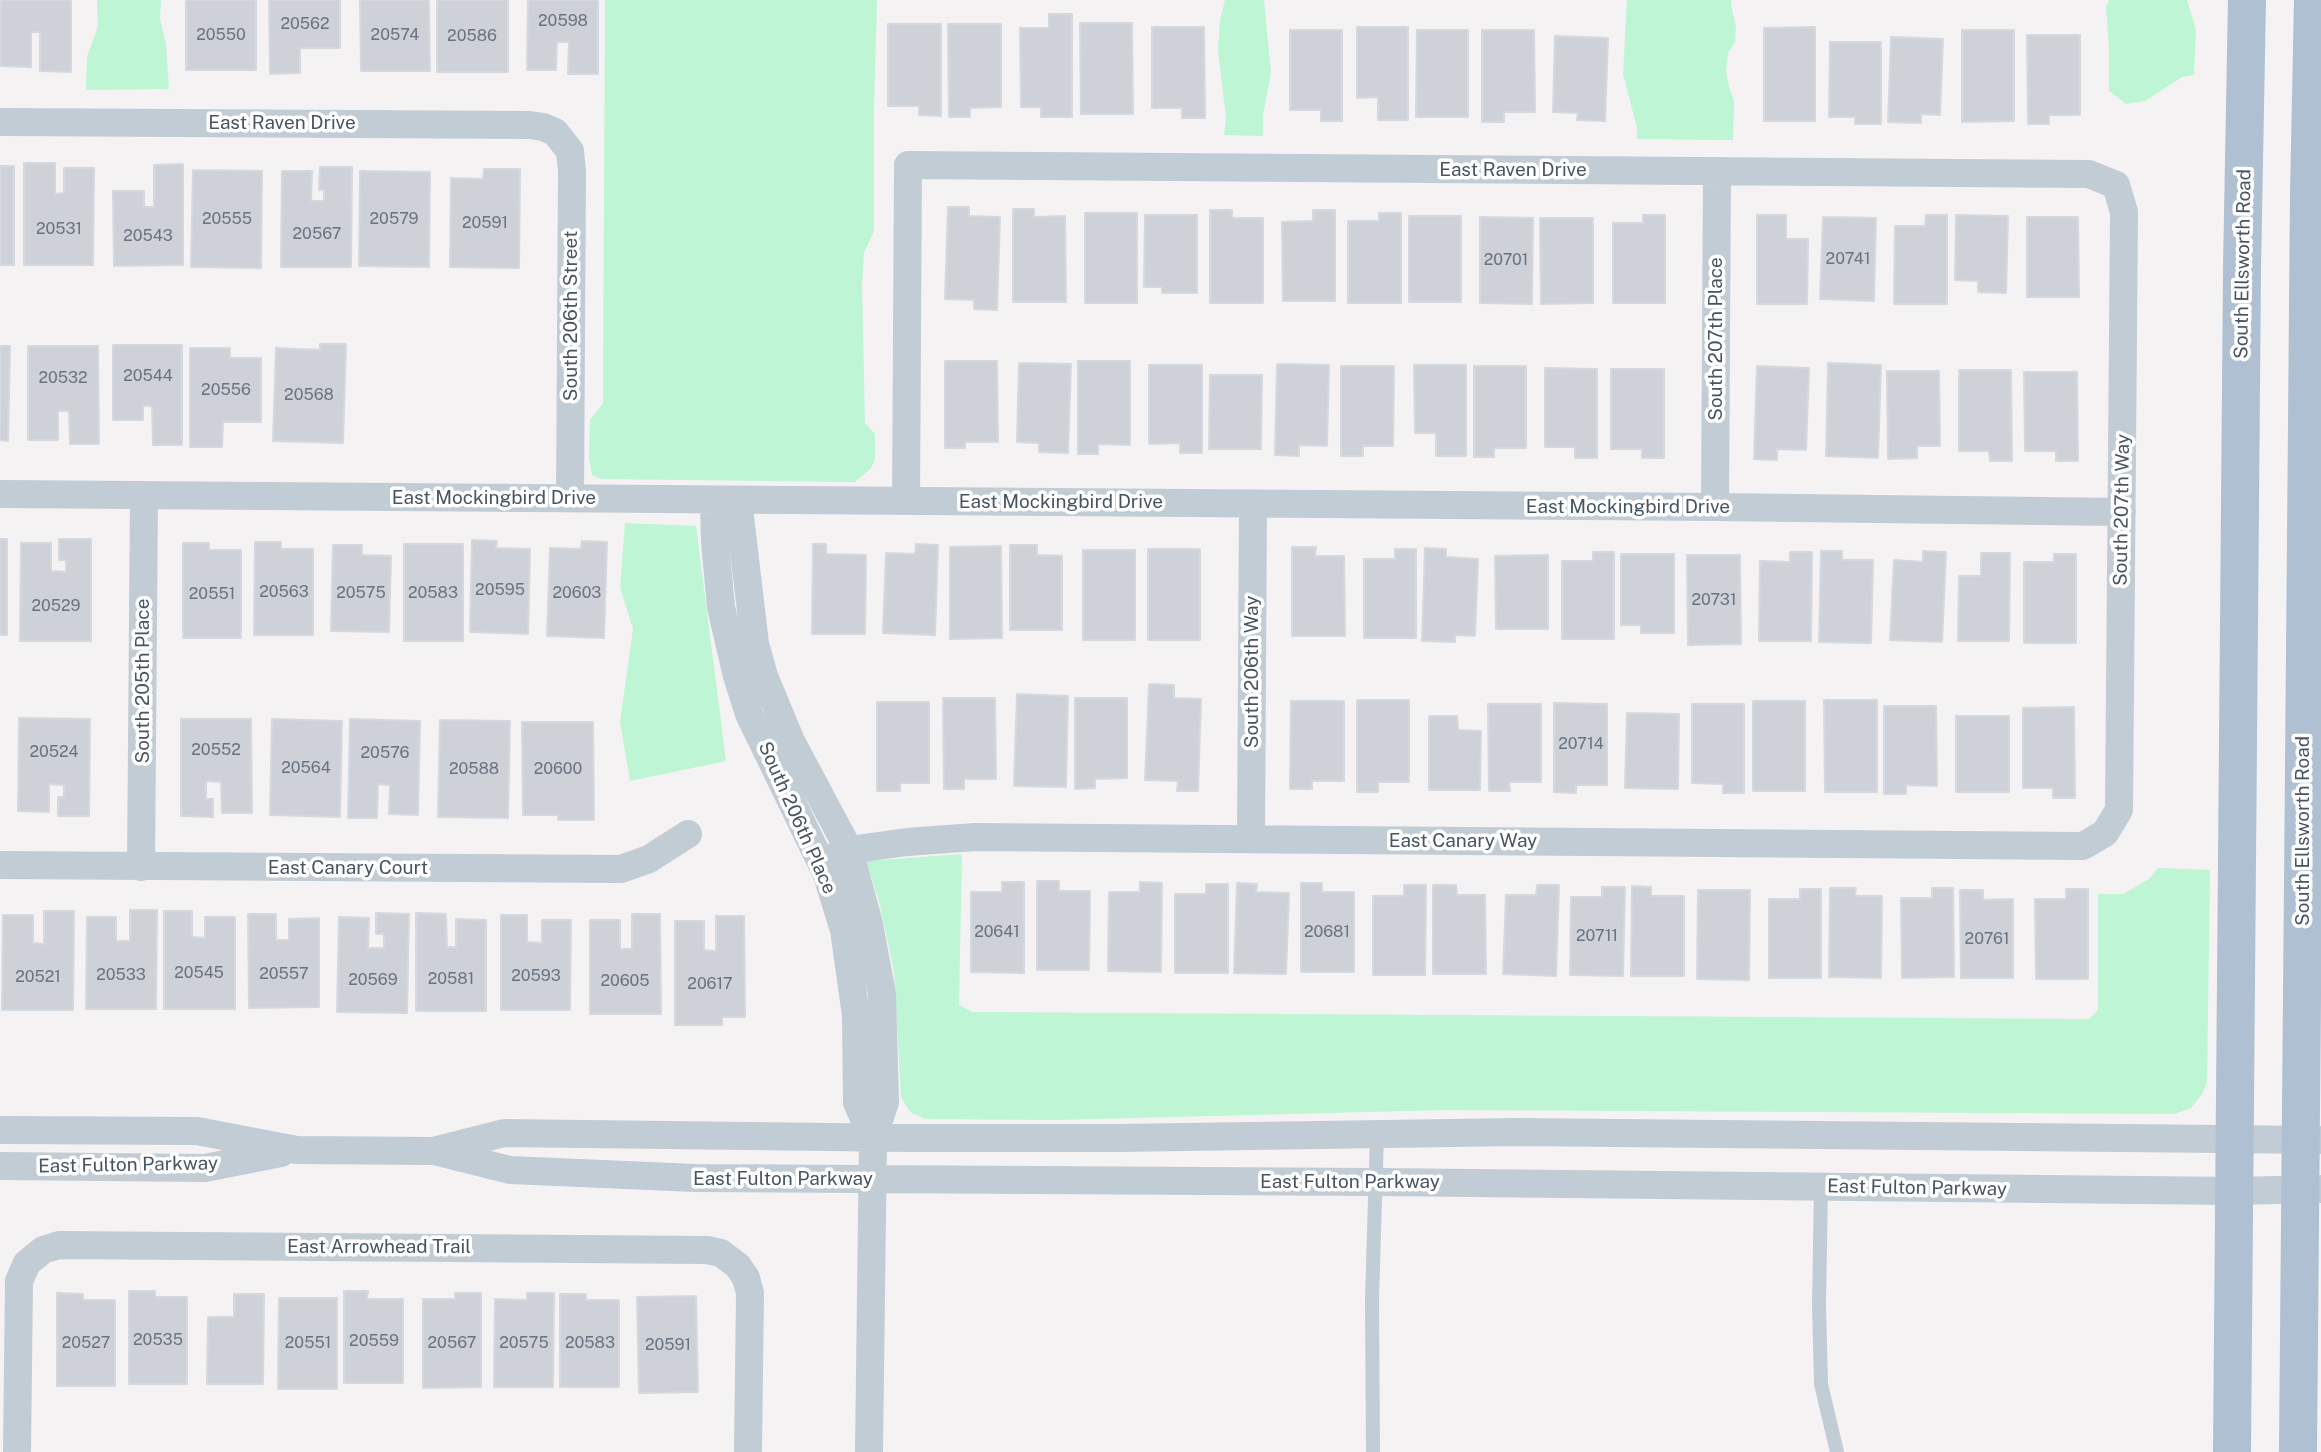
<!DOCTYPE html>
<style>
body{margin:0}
canvas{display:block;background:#f4f2f2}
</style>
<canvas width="2321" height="1452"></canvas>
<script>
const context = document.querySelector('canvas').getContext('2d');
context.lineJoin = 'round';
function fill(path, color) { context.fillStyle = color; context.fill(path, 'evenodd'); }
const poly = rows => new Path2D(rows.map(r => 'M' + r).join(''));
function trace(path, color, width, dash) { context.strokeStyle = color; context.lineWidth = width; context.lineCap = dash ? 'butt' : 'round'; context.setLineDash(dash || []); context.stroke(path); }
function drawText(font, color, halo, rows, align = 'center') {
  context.font = font + ' "Public Sans",sans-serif'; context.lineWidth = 7; context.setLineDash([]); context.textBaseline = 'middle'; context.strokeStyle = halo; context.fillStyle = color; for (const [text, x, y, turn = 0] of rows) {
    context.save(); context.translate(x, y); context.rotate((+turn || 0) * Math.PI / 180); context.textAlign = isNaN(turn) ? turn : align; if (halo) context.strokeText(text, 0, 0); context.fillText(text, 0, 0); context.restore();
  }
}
fill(poly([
 [97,0,161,0,160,19,166,44,169,89,86,90,87,57,98,26],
 [605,0,877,0,874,110,874,231,864,253,862,284,865,423,875,434,875,459,871,468,855,482,601,479,592,475,589,458,590,420,603,403],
 [1225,0,1264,0,1271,73,1263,115,1263,136,1224,135,1226,118,1218,50,1220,21],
 [1627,0,1732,0,1731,5,1736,26,1735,42,1728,53,1726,71,1729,87,1734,101,1733,140,1637,139,1637,128,1623,74],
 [2109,0,2187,0,2196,30,2194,75,2182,77,2145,101,2126,104,2109,91,2109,48,2106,7],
 [625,523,696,526,726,761,630,781,620,722,633,629,620,587],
 [962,854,959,1005,973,1012,2089,1019,2098,1010,2098,894,2123,894,2149,879,2158,868,2210,870,2207,1083,2202,1094,2191,1108,2174,1114,1446,1110,1054,1120,925,1119,910,1112,901,1097,894,971,879,901,866,861]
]), '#bef5d5');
const building = poly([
 [1,0,71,0,71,72,40,71,40,32,31,32,31,67,1,66,1,0],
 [186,0,256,0,256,70,186,70,186,0],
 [269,0,340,0,340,48,300,48,300,73,270,74,269,0],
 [360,0,429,0,430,71,361,71,360,0],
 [437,0,508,0,508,72,437,72,437,0],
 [528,0,598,0,598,74,568,74,569,42,557,42,556,70,527,70,528,0],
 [1049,14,1072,14,1072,117,1041,117,1041,107,1021,107,1020,28,1049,28,1049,14],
 [1080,23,1132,23,1133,114,1081,114,1080,23],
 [888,24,941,24,941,116,919,115,919,106,888,106,888,24],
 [948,24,1001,24,1001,107,970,108,970,117,949,117,948,24],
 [1152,27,1204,27,1205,118,1182,118,1182,108,1152,108,1152,27],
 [1357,27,1408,27,1408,120,1378,120,1378,97,1357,98,1357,27],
 [1815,27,1815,121,1764,121,1764,28,1815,27],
 [1290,30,1342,30,1342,121,1321,121,1321,110,1290,110,1290,30],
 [1417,30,1468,30,1468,117,1416,117,1417,30],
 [1482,30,1534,30,1535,112,1504,112,1504,122,1482,122,1482,30],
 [1962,30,2014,30,2014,121,1962,122,1962,30],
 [2027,35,2080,35,2080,115,2049,115,2049,124,2028,124,2027,35],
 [1555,36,1608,38,1605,121,1577,120,1578,113,1553,112,1555,36],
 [1891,37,1943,39,1940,115,1921,114,1921,123,1888,122,1891,37],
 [1830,42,1881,42,1881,124,1855,124,1855,117,1829,117,1830,42],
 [24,163,55,163,55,194,64,193,64,168,94,168,93,265,24,265,24,163],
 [183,164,183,265,114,266,113,191,144,191,144,207,154,207,154,165,183,164],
 [0,166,14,166,14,265,0,265,0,166],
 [320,167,352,167,351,267,281,267,282,171,312,171,311,201,324,201,324,190,319,190,320,167],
 [484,169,520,169,519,268,450,267,451,178,483,179,484,169],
 [193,170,262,171,261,268,191,267,193,170],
 [360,171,430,172,429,267,359,266,360,171],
 [948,207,969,207,969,216,1000,217,997,310,974,309,974,300,945,299,948,207],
 [1013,209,1034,209,1034,217,1065,216,1066,302,1013,302,1013,209],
 [1210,210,1232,210,1232,218,1263,218,1263,303,1210,303,1210,210],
 [1313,210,1335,210,1335,301,1283,301,1282,222,1313,221,1313,210],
 [1085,213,1137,213,1137,303,1085,303,1085,213],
 [1379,213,1401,213,1401,303,1348,303,1348,221,1379,221,1379,213],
 [1145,215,1197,215,1197,293,1162,293,1162,287,1144,287,1145,215],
 [1643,215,1665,215,1665,303,1613,303,1613,223,1643,223,1643,215],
 [1757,215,1786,215,1786,239,1808,239,1807,304,1757,304,1757,215],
 [1926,215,1947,215,1947,304,1894,304,1895,226,1925,226,1926,215],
 [1956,215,2008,216,2006,293,1978,292,1978,281,1955,280,1956,215],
 [1409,216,1461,216,1461,302,1409,302,1409,216],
 [1480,217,1533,218,1532,304,1480,303,1480,217],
 [1823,217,1876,218,1874,301,1820,299,1823,217],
 [2027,217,2078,217,2079,297,2027,297,2027,217],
 [1540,218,1593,218,1593,303,1541,304,1540,218],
 [320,344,346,344,343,443,273,441,276,348,320,350,320,344],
 [113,345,182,345,182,445,153,445,152,406,143,406,143,420,113,420,113,345],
 [0,346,10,346,8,441,0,440,0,346],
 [28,346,98,346,99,444,70,444,69,411,58,411,58,440,28,440,28,346],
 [190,348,230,348,230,358,261,358,261,422,223,422,222,447,190,447,190,348],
 [945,361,997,361,998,442,965,442,965,448,945,448,945,361],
 [1078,361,1130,361,1130,445,1098,444,1098,454,1078,454,1078,361],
 [1019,363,1071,364,1068,453,1039,452,1039,443,1017,442,1019,363],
 [1828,363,1881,365,1878,458,1826,456,1828,363],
 [1277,364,1329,365,1327,446,1299,445,1299,456,1275,455,1277,364],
 [1149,365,1202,365,1202,453,1180,453,1180,443,1149,444,1149,365],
 [1414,365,1466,365,1466,456,1436,456,1436,433,1415,433,1414,365],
 [1341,366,1394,366,1393,446,1363,446,1363,456,1341,456,1341,366],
 [1474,366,1526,366,1526,448,1494,448,1494,457,1474,457,1474,366],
 [1757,366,1809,368,1806,450,1777,449,1777,460,1754,459,1757,366],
 [1545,368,1597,369,1597,458,1575,458,1575,447,1545,447,1545,368],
 [1611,369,1664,369,1664,458,1642,458,1642,449,1611,449,1611,369],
 [1959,370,2011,370,2012,461,1990,461,1989,451,1959,451,1959,370],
 [1887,371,1939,371,1940,446,1917,446,1917,458,1888,459,1887,371],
 [2024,372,2077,372,2078,461,2056,461,2056,451,2025,451,2024,372],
 [1210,375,1262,375,1261,449,1209,449,1210,375],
 [0,539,7,539,7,635,0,635,0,539],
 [59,539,91,539,91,641,20,641,21,543,51,543,51,571,66,572,66,560,59,560,59,539],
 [472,540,497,541,496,548,530,549,528,634,470,632,472,540],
 [582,541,607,542,604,638,547,636,550,548,581,549,582,541],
 [255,542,281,542,281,549,313,549,313,635,254,635,255,542],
 [183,543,209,543,209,550,241,550,241,638,183,638,183,543],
 [404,544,463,544,463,641,404,641,404,544],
 [813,544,826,544,826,554,866,555,865,634,812,634,813,544],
 [916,544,938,545,935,635,883,633,886,553,915,554,916,544],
 [333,545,362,545,362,555,391,556,389,632,331,631,333,545],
 [1010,545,1037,545,1037,555,1062,556,1062,630,1010,630,1010,545],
 [1001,546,1002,638,950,639,950,547,1001,546],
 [1292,547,1316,547,1315,556,1344,556,1345,636,1292,636,1292,547],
 [1425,548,1446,549,1446,557,1478,559,1475,636,1455,635,1455,642,1422,641,1425,548],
 [1148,549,1200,549,1200,640,1148,640,1148,549],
 [1395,549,1416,549,1416,638,1364,638,1364,559,1395,559,1395,549],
 [1083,550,1135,550,1135,640,1083,640,1083,550],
 [1821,551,1842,551,1842,560,1873,560,1871,643,1819,642,1821,551],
 [1923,551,1946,552,1942,642,1890,640,1894,560,1923,562,1923,551],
 [1593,552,1614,552,1614,639,1562,639,1562,561,1593,561,1593,552],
 [1790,552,1812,552,1811,641,1759,641,1760,561,1790,562,1790,552],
 [1981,553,2010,553,2009,641,1958,641,1959,576,1981,576,1981,553],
 [1621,554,1674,554,1674,633,1641,633,1641,625,1621,625,1621,554],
 [2054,554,2076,554,2076,643,2024,643,2024,562,2054,562,2054,554],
 [1548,555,1548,629,1496,629,1495,556,1548,555],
 [1687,555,1740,555,1741,644,1688,645,1687,555],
 [1149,684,1174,685,1174,698,1201,699,1198,791,1177,791,1178,781,1145,780,1149,684],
 [1017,694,1068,696,1066,787,1014,786,1017,694],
 [943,698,995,698,996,779,964,779,964,789,944,789,943,698],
 [1075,698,1127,698,1127,778,1095,779,1095,788,1075,789,1075,698],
 [1357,700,1409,700,1409,782,1378,782,1378,792,1357,792,1357,700],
 [1824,700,1877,700,1877,792,1825,792,1824,700],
 [1291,701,1344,701,1344,781,1312,781,1312,789,1290,789,1291,701],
 [1753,701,1805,701,1805,791,1753,791,1753,701],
 [877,702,929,702,929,783,900,783,900,791,877,791,877,702],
 [1554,703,1607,704,1607,785,1576,785,1576,793,1554,792,1554,703],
 [1488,704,1541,704,1541,782,1509,782,1510,791,1489,791,1488,704],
 [1692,704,1744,704,1744,793,1723,793,1723,784,1692,783,1692,704],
 [1884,706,1936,706,1937,786,1906,785,1906,794,1884,794,1884,706],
 [2074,707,2075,798,2053,798,2053,788,2023,788,2023,708,2074,707],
 [1627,713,1679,714,1678,789,1625,788,1627,713],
 [1429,716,1457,716,1458,730,1481,731,1480,790,1429,790,1429,716],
 [1956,716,2009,716,2009,792,1956,792,1956,716],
 [19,718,90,719,89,816,58,816,58,797,64,797,64,785,49,784,49,812,18,811,19,718],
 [181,719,251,719,252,813,222,813,221,782,206,781,206,799,213,799,213,817,181,816,181,719],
 [272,719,342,721,340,817,270,815,272,719],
 [350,719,420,721,418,815,389,814,390,785,378,784,377,818,348,818,350,719],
 [440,720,510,721,508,818,438,817,440,720],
 [522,722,593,722,594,820,558,820,558,815,523,815,522,722],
 [1037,881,1059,881,1059,891,1090,891,1089,970,1037,970,1037,881],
 [1002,882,1024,882,1024,973,971,972,971,892,1002,892,1002,882],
 [1140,882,1162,883,1161,972,1108,971,1109,892,1140,892,1140,882],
 [1237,883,1257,884,1256,892,1289,893,1286,974,1234,973,1237,883],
 [1301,883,1322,883,1322,892,1354,892,1354,972,1301,972,1301,883],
 [1206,884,1228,884,1228,973,1175,973,1175,894,1206,894,1206,884],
 [1404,885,1426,885,1425,975,1373,975,1373,896,1404,896,1404,885],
 [1433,885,1456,885,1457,895,1485,895,1486,974,1433,974,1433,885],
 [1537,885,1559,885,1556,976,1503,974,1506,895,1536,895,1537,885],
 [1632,886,1651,887,1651,896,1684,896,1684,976,1631,976,1632,886],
 [1602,887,1625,887,1623,976,1570,975,1571,897,1602,897,1602,887],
 [1830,888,1856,888,1855,896,1882,896,1881,978,1829,977,1830,888],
 [1932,888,1953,888,1954,977,1902,978,1901,898,1932,898,1932,888],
 [1800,889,1821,889,1821,978,1769,978,1769,899,1800,899,1800,889],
 [2066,889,2088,889,2088,979,2036,979,2035,899,2066,899,2066,889],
 [1698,890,1750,890,1749,980,1697,979,1698,890],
 [1960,890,1983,890,1983,900,2013,899,2013,978,1961,978,1960,890],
 [130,910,157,910,156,1009,86,1009,87,917,116,917,116,941,130,941,130,910],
 [44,911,74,911,73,1010,2,1010,3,915,33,915,33,943,44,944,44,911],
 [164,911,192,911,192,937,205,938,205,917,235,917,235,1009,164,1009,164,911],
 [376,913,409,914,407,1013,337,1012,339,917,369,918,368,948,384,948,384,934,376,934,376,913],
 [416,913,446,914,447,947,456,947,456,919,486,920,486,1011,416,1011,416,913],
 [248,914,276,914,276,940,289,940,289,919,319,918,319,1007,249,1008,248,914],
 [632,914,660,914,661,1014,590,1014,590,920,620,920,620,949,632,949,632,914],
 [501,915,527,915,527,942,542,943,542,920,571,920,570,1010,501,1010,501,915],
 [716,916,744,916,745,1017,722,1017,722,1025,675,1025,675,921,704,921,704,950,716,951,716,916],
 [129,1291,155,1291,155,1297,187,1297,187,1384,129,1384,129,1291],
 [344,1291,368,1291,367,1299,403,1299,403,1383,344,1383,344,1291],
 [57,1293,83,1294,83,1300,115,1300,115,1386,57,1386,57,1293],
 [455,1293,481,1293,481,1387,423,1388,423,1299,455,1299,455,1293],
 [527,1293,554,1293,553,1387,494,1387,495,1299,527,1300,527,1293],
 [234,1294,264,1294,263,1384,207,1384,208,1317,234,1317,234,1294],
 [560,1294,586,1294,586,1300,619,1300,619,1387,560,1387,560,1294],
 [696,1296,698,1392,639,1393,637,1297,696,1296],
 [279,1298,337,1298,337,1389,278,1389,279,1298]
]);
fill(building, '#ced1d8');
trace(building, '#d5d8de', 2);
trace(poly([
 [1821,1187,1819,1304,1821,1384,1837,1452],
 [1373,1452,1372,1299,1377,1134]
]), '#c2ccd5', 14);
trace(poly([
 [0,122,530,125,543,127,555,132,570,151,572,171,570,498],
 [0,494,1715,507,2122,512],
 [714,500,715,542,721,607,737,676,749,714,827,875,844,930,856,1015,857,1103,873,1138],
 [738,500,755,644,764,676,791,741,849,850,869,924,882,994,885,1102,873,1138,869,1452],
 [1715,507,1717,171],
 [1251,839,1253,504],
 [821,862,849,850,907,842,975,837,2083,846,2105,833,2119,810,2124,212,2116,185,2089,174,908,165,906,501],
 [0,865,621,869,649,859,688,834],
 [141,867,144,495],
 [0,1130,197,1131,297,1150,434,1151,510,1170,695,1178,1376,1182,2235,1191,2321,1189],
 [437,1150,504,1133,910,1138,1118,1138,1517,1132,2321,1140],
 [0,1166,205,1168,281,1153],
 [17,1452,19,1281,27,1263,43,1250,59,1245,707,1250,721,1253,738,1266,746,1278,750,1293,748,1452]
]), '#c2ccd5', 28);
trace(poly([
 [2232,1452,2242,268,2247,0],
 [2298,1452,2309,194,2313,0]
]), '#afc0d3', 38);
drawText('16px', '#697380', null, [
 ["20598",563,21],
 ["20562",305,24],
 ["20550",221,35],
 ["20574",395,35],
 ["20586",472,36],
 ["20555",227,219],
 ["20579",394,219],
 ["20591",485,223],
 ["20531",59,229],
 ["20567",317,234],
 ["20543",148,236],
 ["20741",1848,259],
 ["20701",1506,260],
 ["20544",148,376],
 ["20532",63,378],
 ["20556",226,390],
 ["20568",309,395],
 ["20595",500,590],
 ["20563",284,592],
 ["20575",361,593],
 ["20583",433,593],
 ["20603",577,593],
 ["20551",212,594],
 ["20731",1714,600],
 ["20529",56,606],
 ["20714",1581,744],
 ["20552",216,750],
 ["20524",54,752],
 ["20576",385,753],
 ["20564",306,768],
 ["20588",474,769],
 ["20600",558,769],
 ["20641",997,932],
 ["20681",1327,932],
 ["20711",1597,936],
 ["20761",1987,939],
 ["20545",199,973],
 ["20557",284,974],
 ["20533",121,975],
 ["20593",536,976],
 ["20521",38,977],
 ["20581",451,979],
 ["20569",373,980],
 ["20605",625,981],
 ["20617",710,984],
 ["20535",158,1340],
 ["20559",374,1341],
 ["20527",86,1343],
 ["20551",308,1343],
 ["20567",452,1343],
 ["20575",524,1343],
 ["20583",590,1343],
 ["20591",668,1345]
]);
drawText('19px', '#475462', '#fff', [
 ["East Raven Drive",282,123],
 ["East Raven Drive",1513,170],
 ["South Ellsworth Road",2243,264,-89],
 ["South 206th Street",571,316,-90],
 ["South 207th Place",1716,339,-90],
 ["East Mockingbird Drive",494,498],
 ["East Mockingbird Drive",1061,502],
 ["East Mockingbird Drive",1628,507],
 ["South 207th Way",2122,510,-89],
 ["South 206th Way",1252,672,-90],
 ["South 205th Place",143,681,-90],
 ["South 206th Place",797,818,66],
 ["South Ellsworth Road",2303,831,-90],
 ["East Canary Way",1463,841],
 ["East Canary Court",348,868],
 ["East Fulton Parkway",128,1165,-1],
 ["East Fulton Parkway",783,1179],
 ["East Fulton Parkway",1350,1182],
 ["East Fulton Parkway",1917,1188,1],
 ["East Arrowhead Trail",379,1247]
]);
</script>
